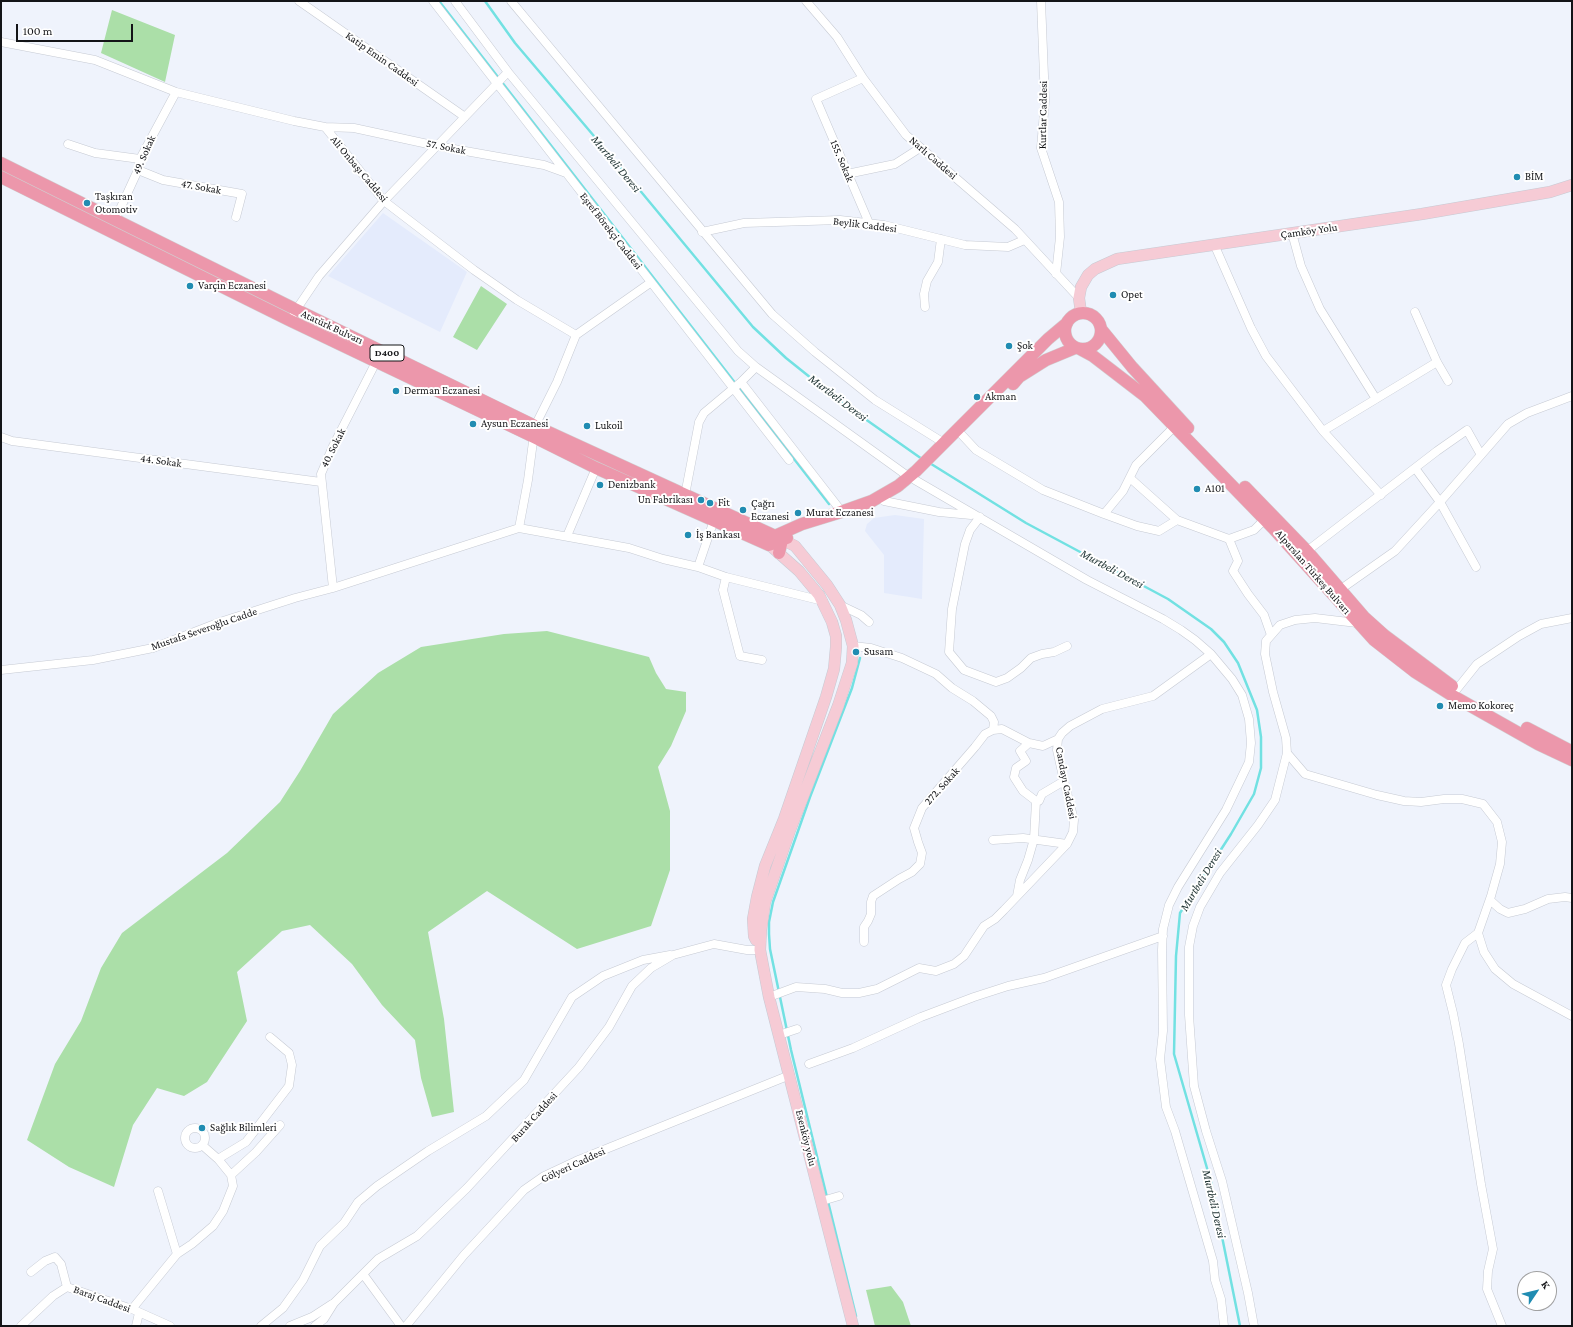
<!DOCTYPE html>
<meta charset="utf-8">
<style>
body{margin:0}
#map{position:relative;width:1573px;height:1327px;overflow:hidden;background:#eff3fc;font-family:"Crimson Pro",serif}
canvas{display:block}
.frame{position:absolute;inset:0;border:2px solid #131417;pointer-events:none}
.north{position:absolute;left:1517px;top:1271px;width:40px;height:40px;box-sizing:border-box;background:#fff;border:1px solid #a1a1a2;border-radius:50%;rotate:55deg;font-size:11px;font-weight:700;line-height:16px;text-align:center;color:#131417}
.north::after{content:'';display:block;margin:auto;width:14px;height:18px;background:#208cb2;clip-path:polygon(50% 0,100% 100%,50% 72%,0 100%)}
.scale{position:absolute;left:16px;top:24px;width:117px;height:18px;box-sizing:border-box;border:2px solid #131417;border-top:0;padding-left:5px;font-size:12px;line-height:14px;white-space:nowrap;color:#131417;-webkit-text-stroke:3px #fff;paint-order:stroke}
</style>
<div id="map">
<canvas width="1573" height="1327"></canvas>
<div class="frame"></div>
<div class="north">K</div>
<div class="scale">100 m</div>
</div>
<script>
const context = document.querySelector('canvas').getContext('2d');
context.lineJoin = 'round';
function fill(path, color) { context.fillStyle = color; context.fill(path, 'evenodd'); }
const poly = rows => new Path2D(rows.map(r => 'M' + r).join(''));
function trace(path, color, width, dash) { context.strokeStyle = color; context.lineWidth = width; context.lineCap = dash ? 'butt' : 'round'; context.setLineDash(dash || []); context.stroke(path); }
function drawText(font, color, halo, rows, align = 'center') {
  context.font = font + ' "Crimson Pro",serif'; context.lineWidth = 4; context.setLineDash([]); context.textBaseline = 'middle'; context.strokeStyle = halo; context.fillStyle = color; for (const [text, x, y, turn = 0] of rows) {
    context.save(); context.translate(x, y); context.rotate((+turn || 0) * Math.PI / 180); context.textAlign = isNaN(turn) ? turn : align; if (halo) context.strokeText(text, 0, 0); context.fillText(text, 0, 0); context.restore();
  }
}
fill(poly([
 [383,213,467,272,440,332,328,276],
 [895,515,924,519,922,599,884,593,884,555,865,531,867,524,874,518]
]), '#e4ebfc');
fill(poly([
 [112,10,175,35,165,82,101,53],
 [481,286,507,304,477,350,453,337],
 [547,631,649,657,656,673,666,689,686,692,686,711,671,746,658,767,670,811,670,870,651,926,577,949,487,891,428,932,444,1019,454,1112,432,1117,421,1078,415,1040,382,1005,352,964,310,925,282,931,237,972,247,1021,207,1082,184,1096,157,1088,133,1125,114,1187,69,1167,27,1140,55,1064,81,1021,101,968,122,933,227,853,280,802,300,771,333,714,378,673,421,647,504,634],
 [891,1286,903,1302,911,1326,875,1326,866,1290]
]), '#abdfa8');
trace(poly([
 [439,1,829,504],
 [485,1,515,43,633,182,753,327,786,358,841,402,922,459],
 [928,462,1026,523,1168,599,1211,629,1224,642,1238,663,1257,710,1261,737,1261,768,1254,794,1231,834,1180,913,1176,956,1174,1054,1211,1182,1240,1326],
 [856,1316,791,1050,770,949,769,934,769,922,773,902,810,797,852,688,860,658]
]), '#72e1e2', 2.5);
const street = poly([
 [299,1,465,117],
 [433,1,789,460],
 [455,1,508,72,738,351,756,367,909,477],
 [511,1,772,314,815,352,875,400,944,443],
 [806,1,837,37,863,78,906,135,1015,229,1079,298],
 [1041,1,1045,101,1041,148,1059,202,1060,237,1056,274],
 [1,42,95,60,176,92,294,121,325,127,384,201,474,270,517,300,576,335,650,283],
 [863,78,816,99,869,223],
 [325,127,354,128,437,146,544,165,566,173],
 [68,144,95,153,140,159],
 [138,170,163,180,242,194,236,217],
 [847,174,895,164,920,148],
 [115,220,138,170,140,159,176,92],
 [702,232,744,223,840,220,884,225,965,245,1008,247,1022,241,1023,238],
 [1292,233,1301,266,1320,309,1376,399],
 [1214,244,1251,328,1266,356,1323,431,1381,495],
 [925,307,924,294,927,281,938,262,941,239],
 [1415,312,1437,362,1448,381],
 [294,313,319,276,384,201,508,72],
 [741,382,842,512],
 [1323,431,1437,362],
 [962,435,976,450,1043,490,1104,514,1123,491,1136,465,1175,426],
 [1,437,12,441,321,482],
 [1415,468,1440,502,1476,567],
 [1130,478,1177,520,1229,539,1254,530,1265,519],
 [915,480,1087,580,1163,619,1181,630,1195,640,1211,654,1232,679,1242,695,1249,719,1251,743,1249,762,1226,810,1178,887,1169,905,1163,929,1162,950,1163,1031,1160,1059,1166,1107,1175,1131,1213,1261,1215,1280,1221,1299,1224,1326],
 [685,495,699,422,704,413,741,382,756,367],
 [884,501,939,512,971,515],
 [1104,514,1137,526,1159,531,1177,520],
 [980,517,970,530,965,544,952,609,949,652,964,670,996,682,1007,678,1021,668,1031,658,1042,654,1054,652,1067,646],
 [519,528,528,480,535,426,557,382,576,335],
 [567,536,596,468],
 [1229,539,1238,561,1233,571,1248,594,1264,615,1271,635],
 [1307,551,1437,451,1467,430,1481,455],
 [698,567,714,520],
 [726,577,723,590,740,656,762,660],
 [333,588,321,474,333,446,376,362],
 [1341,589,1395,551,1440,502,1508,424,1527,413,1572,396],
 [840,605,861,615,869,622],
 [1357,623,1315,618,1295,620,1280,625,1266,641,1265,654,1273,692,1286,738,1287,753,1305,774,1377,795,1404,801,1421,802,1444,799,1462,799,1483,804,1497,822,1502,842,1500,864,1491,896,1478,933,1484,952,1495,969,1513,984,1572,1016],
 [853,646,871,648,902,658,936,674,952,688,973,701,991,716,994,722,993,730],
 [1,670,93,660,153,648,220,622,295,598,333,588,519,528,629,548,663,559,698,567,726,577,823,601],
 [1457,689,1477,664,1519,636,1541,624,1572,618],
 [1029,743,1020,751,1026,761,1016,768,1014,777,1023,791,1036,801,1039,801,1042,794,1064,781],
 [993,840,1023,838,1067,844],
 [1017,896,1020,880,1028,860,1034,839,1036,801],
 [1490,900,1500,909,1508,913,1525,909,1548,899,1565,897,1572,898],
 [1478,933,1465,943,1452,969,1446,985,1453,1013,1459,1044,1481,1184,1493,1249,1488,1271,1487,1289,1502,1326],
 [864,942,864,927,868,921,871,914,871,902,873,896,899,879,912,872,920,864,922,853,918,842,914,828,922,808,975,747,985,734,993,730,1002,729,1029,743,1043,746,1058,739],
 [769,997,796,987,825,989,842,993,859,993,877,989,919,968,936,971,954,964,964,956,984,926,995,919,1004,910,1067,844,1073,832,1074,820,1064,781,1057,750,1058,739,1062,733,1070,726,1102,709,1153,696,1211,654],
 [779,1035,797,1029],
 [809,1064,853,1048,921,1017,974,997,1008,986,1044,978,1163,936],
 '185 1138a10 10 0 1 1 20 0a10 10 0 1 1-20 0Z',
 [218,1159,246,1142,289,1086,292,1065,289,1053,270,1037],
 [231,1175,256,1152,280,1125],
 [158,1191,177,1254],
 [822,1201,839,1196],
 [31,1272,45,1261,55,1257,61,1264,67,1287],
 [363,1274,401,1326],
 [132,1309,177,1254,192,1244,213,1226,223,1211,233,1186,231,1175,218,1159,202,1145],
 [21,1326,53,1296,67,1287,132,1309,170,1326],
 [136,1326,139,1313],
 [261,1326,283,1308,303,1280,320,1246,344,1223,358,1202,377,1186,428,1151,486,1116,524,1080,572,997,603,976,643,960,670,955],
 [290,1326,312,1317,332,1304],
 [315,1326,324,1319,334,1303,378,1259,417,1236,467,1188,579,1067,609,1027,632,986,651,968,673,955,714,944,747,950,760,950],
 [406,1326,464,1255,502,1214,524,1190,544,1176,576,1161,790,1075],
 [1254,1326,1248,1293,1222,1181,1206,1131,1194,1086,1189,1015,1189,947,1193,926,1200,907,1220,873,1258,825,1275,800,1287,753]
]);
const secondary = poly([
 [1081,313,1079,298,1081,287,1088,275,1095,269,1117,259,1422,214,1550,192,1572,185],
 [777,537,795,546,827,585,840,605,846,620,853,646,852,663,838,706,790,830,765,902,761,930,760,950,769,997,853,1326],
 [756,940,754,936,753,919,757,897,765,866,784,819,826,697,834,669,836,647,836,636,832,622,819,595,799,571,773,548]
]);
const primary = poly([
 [1,163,297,310,535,426,775,536,802,524,841,512,872,501,898,486,916,471,1048,339,1067,323],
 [1,177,289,320,534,437,596,468,769,545,787,538],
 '1065 331a18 18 0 1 1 36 0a18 18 0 1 1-36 0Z',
 [1101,329,1132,367,1188,428],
 [1080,349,1093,356,1145,396,1273,528,1374,640,1415,672,1453,696,1538,744,1572,760],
 [1013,384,1019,377,1046,360,1075,348],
 [1245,487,1307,551,1364,617,1384,635,1452,686],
 [779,553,782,540,785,534],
 [1527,728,1569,750]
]);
trace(street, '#c6cad3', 9);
trace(secondary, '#c6cad3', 12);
trace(primary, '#d0d0d1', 13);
trace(street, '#fff', 8);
trace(secondary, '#f6cbd5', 11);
trace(primary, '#ec97ab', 12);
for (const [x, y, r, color] of [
 [1517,177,4,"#208cb2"],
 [87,203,4,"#208cb2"],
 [190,286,4,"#208cb2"],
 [1113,295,4,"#208cb2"],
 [1009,346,4,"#208cb2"],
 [396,391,4,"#208cb2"],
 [977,397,4,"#208cb2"],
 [473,424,4,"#208cb2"],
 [587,426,4,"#208cb2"],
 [600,485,4,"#208cb2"],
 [1197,489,4,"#208cb2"],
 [701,500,4,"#208cb2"],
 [710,503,4,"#208cb2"],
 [743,510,4,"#208cb2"],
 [798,513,4,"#208cb2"],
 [688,535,4,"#208cb2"],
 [856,652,4,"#208cb2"],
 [1440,706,4,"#208cb2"],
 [202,1128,4,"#208cb2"]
]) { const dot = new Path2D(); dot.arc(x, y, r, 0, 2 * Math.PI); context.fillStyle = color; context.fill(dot); trace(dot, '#fff', 1.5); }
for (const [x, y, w] of [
 [387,353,34]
]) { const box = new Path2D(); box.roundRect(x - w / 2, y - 8, w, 16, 3); context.fillStyle = '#fff'; context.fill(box); trace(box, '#131417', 1); }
drawText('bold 10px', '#131417', null, [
 ["D400",387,353]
]);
drawText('11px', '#131417', '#fff', [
 ["Katip Emin Caddesi",382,59,35],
 ["Kurtlar Caddesi",1043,115,-89],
 ["57. Sokak",446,147,11],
 ["49. Sokak",144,155,-66],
 ["Narlı Caddesi",933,158,41],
 ["155. Sokak",842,161,67],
 ["Ali Onbaşı Caddesi",359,169,50],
 ["47. Sokak",201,187,10],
 ["Beylik Caddesi",865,225,7],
 ["Eşref Börekçi Caddesi",611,231,52],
 ["Çamköy Yolu",1309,231,-8],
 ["Atatürk Bulvarı",332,327,25],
 ["40. Sokak",333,448,-63],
 ["44. Sokak",161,461,8],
 ["Alparslan Türkeş Bulvarı",1313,572,49],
 ["Mustafa Severoğlu Cadde",204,629,-19],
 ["Candayı Caddesi",1066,783,79],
 ["272. Sokak",942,786,-48],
 ["Burak Caddesi",534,1117,-48],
 ["Esenköy yolu",806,1138,76],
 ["Gölyeri Caddesi",573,1165,-25],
 ["Baraj Caddesi",102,1299,20]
]);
drawText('11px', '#131417', '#fff', [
 ["BİM",1525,177],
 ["Taşkıran",95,197],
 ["Otomotiv",95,210],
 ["Varçin Eczanesi",198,286],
 ["Opet",1121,295],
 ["Şok",1017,346],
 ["Derman Eczanesi",404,391],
 ["Akman",985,397],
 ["Aysun Eczanesi",481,424],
 ["Lukoil",595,426],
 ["Denizbank",608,485],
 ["A101",1205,489],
 ["Un Fabrikası",693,500,"right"],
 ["Fit",718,503],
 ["Çağrı",751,504],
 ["Eczanesi",751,517],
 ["Murat Eczanesi",806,513],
 ["İş Bankası",696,535],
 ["Susam",864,652],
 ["Memo Kokoreç",1448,706],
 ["Sağlık Bilimleri",210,1128]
], 'left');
drawText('italic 12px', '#1d3131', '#fff', [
 ["Murtbeli Deresi",616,164,50],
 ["Murtbeli Deresi",838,398,37],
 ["Murtbeli Deresi",1112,569,28],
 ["Murtbeli Deresi",1201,880,-59],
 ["Murtbeli Deresi",1214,1204,77]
]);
</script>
